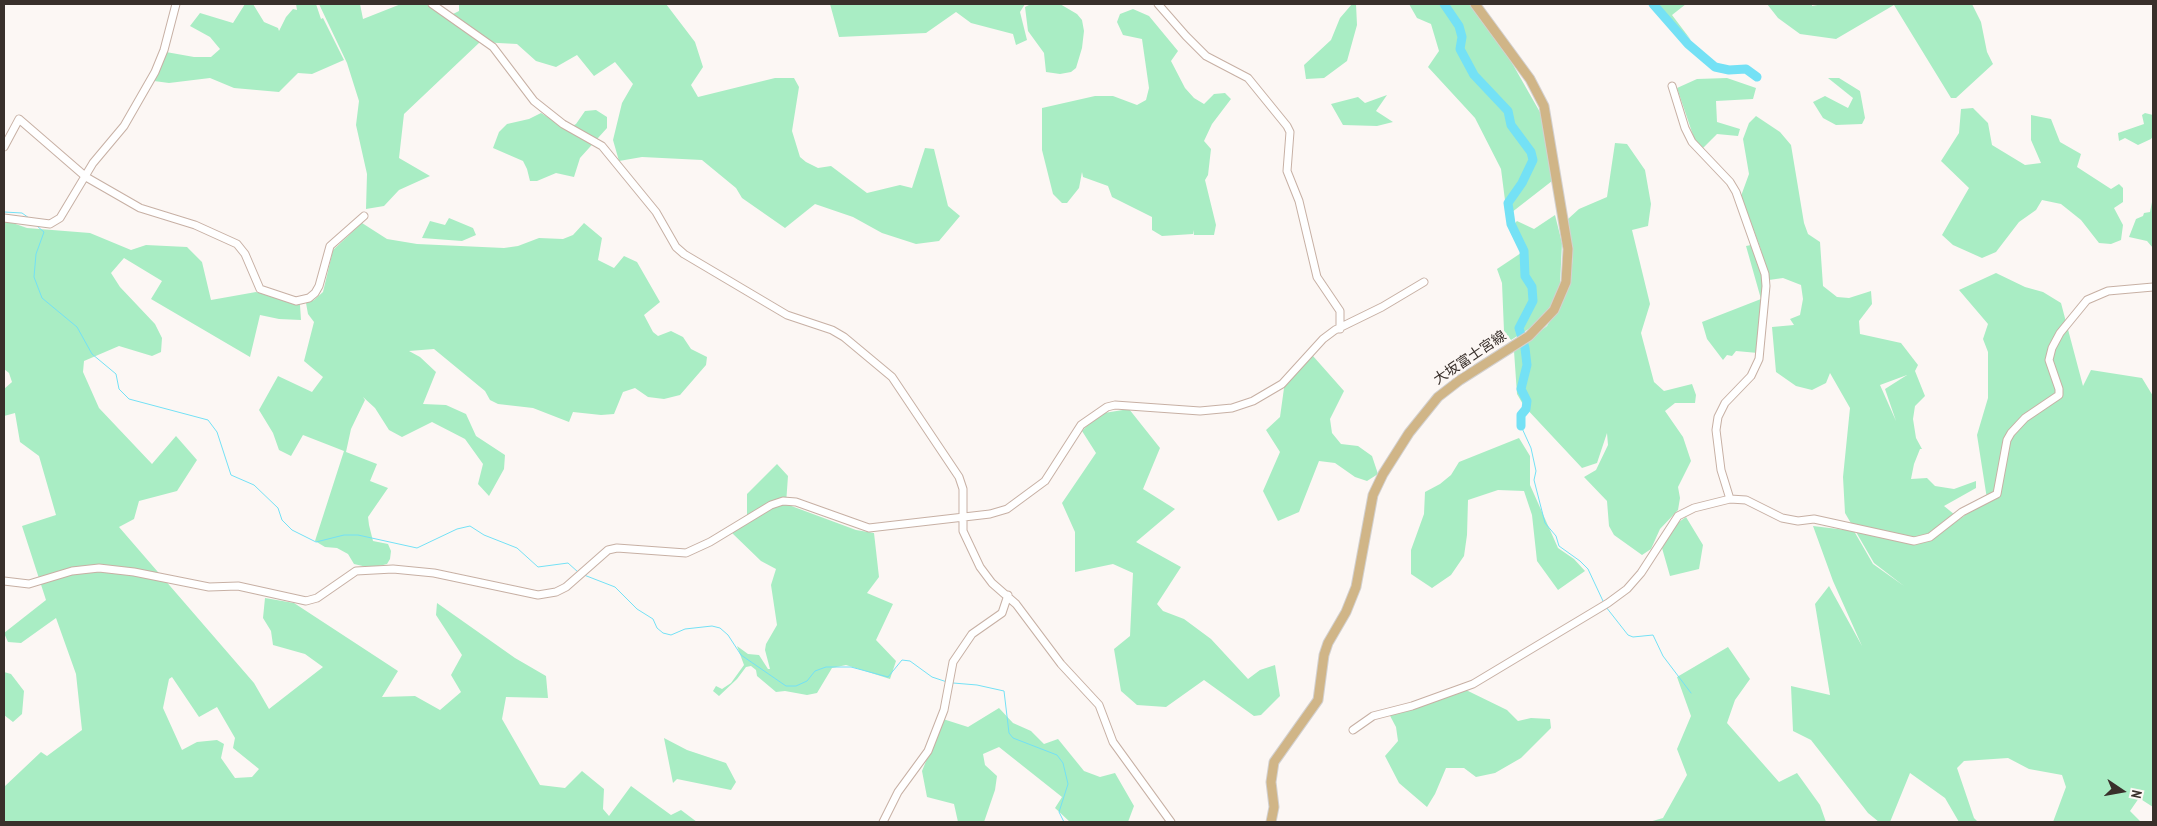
<!DOCTYPE html>
<meta charset="utf-8">
<style>
body{margin:0}
#map{position:relative;width:2157px;height:826px;overflow:hidden;background:#fcf7f4;font-family:"PT Sans Narrow",sans-serif}
canvas{display:block}
.frame{position:absolute;inset:0;border:5px solid #39302b;pointer-events:none}
.north{position:absolute;left:2097px;top:766px;width:50px;height:50px;-webkit-text-stroke:4px #fcf7f4;paint-order:stroke;rotate:102deg;font-size:14px;font-weight:700;line-height:20px;text-align:center;color:#39302b}
.north::after{content:'';display:block;margin:auto;width:18px;height:22px;background:#39302b;clip-path:polygon(50% 0,100% 100%,50% 72%,0 100%)}
</style>
<div id="map">
<canvas width="2157" height="826"></canvas>
<div class="frame"></div>
<div class="north">N</div>
</div>
<script>
const context = document.querySelector('canvas').getContext('2d');
context.lineJoin = 'round';
function fill(path, color) { context.fillStyle = color; context.fill(path, 'evenodd'); }
const poly = rows => new Path2D(rows.map(r => 'M' + r).join(''));
function trace(path, color, width, dash) { context.strokeStyle = color; context.lineWidth = width; context.lineCap = dash ? 'butt' : 'round'; context.setLineDash(dash || []); context.stroke(path); }
function drawText(font, color, halo, rows, align = 'center') {
  context.font = font + ' "PT Sans Narrow","Noto Sans JP",sans-serif'; context.lineWidth = 5; context.setLineDash([]); context.textBaseline = 'middle'; context.strokeStyle = halo; context.fillStyle = color; for (const [text, x, y, turn = 0] of rows) {
    context.save(); context.translate(x, y); context.rotate((+turn || 0) * Math.PI / 180); context.textAlign = isNaN(turn) ? turn : align; if (halo) context.strokeText(text, 0, 0); context.fillText(text, 0, 0); context.restore();
  }
}
fill(poly([
 [245,4,253,4,264,22,278,28,279,31,286,17,293,9,297,10,296,4,316,4,321,19,323,18,344,60,312,74,298,73,279,92,234,88,210,78,169,83,154,81,166,52,194,57,211,57,220,49,210,37,190,26,200,13,233,23],
 [319,4,360,4,363,19,401,4,426,4,445,18,459,11,459,4,666,4,695,42,703,67,691,85,698,97,775,78,794,78,799,87,792,131,800,157,806,162,818,168,831,166,867,193,900,185,912,188,925,148,934,149,948,206,960,216,939,241,916,244,882,233,853,217,815,204,785,228,742,198,736,188,702,160,642,157,619,161,613,140,622,103,633,84,615,62,594,76,577,55,556,67,536,61,517,44,480,42,404,114,399,158,430,176,399,190,384,206,366,209,367,174,356,125,359,101,347,63],
 [830,4,1025,4,1020,12,1027,40,1016,45,1013,34,971,23,956,12,926,33,839,37],
 [1031,4,1060,4,1077,14,1082,20,1084,31,1082,48,1076,68,1071,72,1060,74,1046,72,1044,53,1028,31,1025,7],
 [1352,4,1356,4,1357,25,1347,61,1324,78,1306,79,1304,65,1331,40,1340,18],
 [1409,4,1472,4,1508,56,1545,121,1552,181,1507,216,1501,169,1475,118,1428,67,1439,51,1431,24,1417,18],
 [1654,4,1686,4,1672,15,1691,40],
 [1767,4,1812,4,1812,6,1823,4,1972,4,1981,22,1987,52,1993,64,1956,98,1951,98,1894,5,1836,39,1800,34,1778,18],
 [1133,9,1149,16,1178,51,1171,61,1185,88,1194,98,1204,104,1214,94,1225,93,1231,99,1212,124,1204,141,1211,149,1208,175,1205,180,1216,225,1214,235,1194,235,1193,230,1193,234,1162,236,1152,230,1152,217,1112,197,1108,186,1083,177,1082,172,1079,188,1067,203,1062,203,1053,194,1042,150,1042,108,1095,96,1113,96,1137,105,1146,100,1149,88,1142,39,1123,35,1117,22,1120,14],
 [1727,78,1756,88,1753,99,1716,101,1717,122,1740,129,1738,136,1717,134,1702,149,1694,138,1677,88,1697,79],
 [1828,78,1839,78,1860,91,1865,118,1862,124,1836,125,1823,118,1813,102,1825,96,1848,108,1853,98],
 [1387,95,1376,111,1393,122,1377,126,1343,125,1331,104,1358,97,1365,103],
 [1973,108,1988,123,1992,145,2025,165,2041,163,2031,140,2031,115,2051,119,2060,142,2081,154,2077,167,2111,189,2119,184,2123,188,2123,202,2114,208,2123,225,2121,240,2111,244,2099,243,2081,220,2061,204,2042,200,2036,210,2019,222,1996,252,1982,258,1953,245,1942,235,1969,188,1941,161,1959,133,1961,109],
 [596,110,607,117,607,128,580,158,574,177,556,173,537,181,530,181,527,169,523,161,493,148,499,132,507,124,529,119,541,113,567,129,576,124,585,111],
 [2145,113,2153,115,2153,136,2151,139,2138,145,2125,138,2119,141,2118,133,2144,124,2142,115],
 [1756,116,1780,132,1791,145,1804,223,1808,234,1820,242,1823,286,1837,297,1849,298,1871,291,1872,304,1859,321,1860,334,1901,343,1918,365,1915,371,1925,396,1915,406,1913,419,1916,438,1922,449,1920,449,1914,464,1911,479,1927,478,1935,486,1954,489,1976,481,1976,488,1944,506,1960,519,1987,499,1977,435,1988,398,1988,352,1983,339,1988,324,1959,290,1996,273,2025,287,2043,292,2061,303,2083,386,2091,370,2142,378,2153,396,2153,807,2139,798,2130,811,2141,822,2053,822,2066,787,2062,775,2029,769,2008,758,1964,761,1957,768,1974,818,1978,822,1959,822,1945,798,1910,773,1890,822,1879,822,1868,813,1811,740,1793,731,1791,686,1830,695,1815,604,1829,586,1862,646,1833,581,1813,526,1854,531,1873,564,1904,586,1874,563,1845,513,1843,477,1850,408,1830,373,1826,383,1812,390,1796,386,1776,372,1772,327,1794,325,1790,319,1800,315,1803,299,1801,285,1783,278,1769,280,1760,247,1741,196,1749,174,1743,139,1749,123],
 [1907,375,1885,389,1896,421,1880,385],
 [1615,143,1627,144,1645,170,1651,204,1648,226,1632,230,1650,304,1641,333,1654,382,1664,391,1692,384,1696,395,1695,403,1675,403,1665,411,1683,437,1691,461,1678,487,1680,498,1678,510,1660,529,1651,549,1642,555,1614,535,1609,526,1607,501,1584,477,1596,470,1608,445,1607,433,1597,463,1582,468,1524,406,1517,394,1514,351,1547,326,1563,299,1571,276,1573,254,1568,219,1579,209,1607,197],
 [2152,202,2153,204,2153,248,2147,241,2129,237,2136,219,2143,216,2144,213,2150,212],
 [1555,215,1562,243,1560,285,1555,300,1548,313,1535,325,1511,340,1504,331,1502,283,1497,269,1521,253,1509,229,1517,221,1534,229],
 [449,218,473,228,476,235,462,241,422,238,430,221,445,225],
 [4,220,27,228,90,233,131,250,146,245,187,247,202,262,211,300,256,292,300,305,301,320,279,319,260,315,250,357,151,299,162,281,124,258,111,273,120,287,155,324,162,338,161,352,152,356,119,346,84,361,83,372,99,408,152,464,176,436,197,460,177,491,139,501,134,519,119,527,254,683,269,709,323,667,305,654,273,645,271,631,263,618,265,598,294,603,398,671,382,697,415,696,440,710,461,692,451,675,462,655,436,615,437,603,515,658,546,676,548,698,506,697,502,719,540,785,565,788,582,771,604,789,603,809,609,816,631,786,671,815,681,810,697,822,4,822,4,787,41,752,47,756,82,730,76,674,56,618,21,643,8,642,4,633,46,600,22,526,56,515,39,456,20,442,15,413,4,416,4,389,12,382,9,373,4,369],
 [172,677,199,717,217,707,235,738,233,748,259,769,252,777,235,778,221,758,224,744,217,740,197,742,182,750,163,708,169,679],
 [362,223,387,239,417,244,504,248,518,246,539,238,563,239,573,235,584,223,602,238,598,260,614,268,624,256,637,262,660,302,644,315,653,332,658,336,671,331,683,337,691,349,707,357,706,365,680,395,664,399,648,397,635,388,623,392,614,414,601,415,573,412,569,422,533,408,498,404,490,400,485,391,434,349,409,351,420,357,436,372,423,404,446,405,466,414,476,436,505,455,504,469,489,496,478,484,483,464,465,439,432,422,402,437,389,430,375,408,363,397,365,400,351,429,346,452,377,464,370,481,388,488,368,517,369,525,373,541,388,544,391,551,390,559,387,564,371,568,354,564,348,554,337,548,325,547,315,541,344,451,303,435,291,456,279,450,273,433,259,410,278,376,312,392,323,377,304,361,314,322,308,314,306,303,314,300,323,292,333,250],
 [1751,245,1761,272,1762,281,1762,300,1758,353,1736,351,1732,356,1727,355,1723,360,1707,339,1702,322,1761,299,1746,246],
 [1313,356,1344,391,1330,419,1332,433,1341,444,1358,446,1372,456,1378,474,1367,481,1355,477,1335,463,1319,461,1299,512,1278,521,1263,491,1280,452,1266,430,1280,417,1285,381],
 [1129,409,1160,448,1143,489,1175,509,1136,542,1181,567,1157,604,1163,611,1184,619,1211,639,1248,679,1260,670,1275,665,1280,696,1261,715,1254,716,1204,680,1166,707,1137,705,1121,691,1114,649,1130,636,1133,573,1113,564,1075,572,1075,532,1062,503,1096,453,1082,431,1098,414],
 [1519,438,1530,456,1530,485,1558,548,1574,559,1585,571,1558,590,1537,561,1532,515,1524,491,1498,490,1468,500,1467,535,1464,556,1451,575,1432,588,1411,574,1411,550,1424,514,1425,492,1440,484,1451,475,1459,462],
 [777,464,788,476,786,504,856,530,874,533,879,577,867,593,893,604,876,640,896,661,890,679,846,665,832,668,817,693,807,695,785,691,776,692,757,676,756,670,751,666,746,667,737,679,719,696,713,691,716,686,722,689,731,683,744,665,737,646,748,654,759,655,768,669,770,669,765,650,766,644,777,625,771,585,776,569,761,561,732,533,747,519,747,494],
 [1686,517,1703,545,1699,569,1670,576,1662,548,1676,524],
 [1728,647,1750,679,1735,700,1727,723,1779,782,1797,773,1820,805,1826,822,1649,822,1663,818,1687,775,1677,749,1691,716,1677,677],
 [4,672,11,674,24,691,22,714,13,722,4,715],
 [1466,690,1507,710,1518,721,1531,718,1550,719,1551,728,1521,758,1495,773,1476,777,1464,768,1446,768,1435,794,1427,807,1399,783,1385,756,1398,741,1396,727,1388,712],
 [999,708,1013,723,1031,731,1044,744,1058,739,1084,771,1100,777,1115,773,1134,806,1128,822,1070,822,1055,808,1062,797,999,747,983,754,985,765,997,776,995,790,984,822,958,822,954,804,927,797,922,771,943,719,968,727],
 [664,738,687,750,726,763,736,782,731,790,677,779,673,783]
]), '#a9edc4');
trace(poly([
 [4,212,22,213,29,218],
 [37,226,44,232,36,254,34,277,42,298,77,327,92,354,116,374,119,389,129,399,208,420,217,432,231,475,254,485,278,508,282,520,292,530,316,542,344,535,358,535,417,548,457,529,470,526,484,535,517,548,538,567,568,563,578,572],
 [1521,426,1531,448,1536,471,1534,480,1545,523,1556,536,1559,546,1580,561,1588,569,1603,601],
 [584,575,615,587,637,609,653,619,657,628,663,633,671,635,685,629,712,626,720,628,728,635,741,655,786,686,796,686,807,681,815,671,826,667,851,667,888,677,902,660,910,661,932,677,947,682],
 [1606,607,1628,635,1633,637,1653,635,1663,656,1691,693],
 [953,683,977,685,1004,691,1009,733,1013,738,1057,755,1063,763,1068,784,1059,812,1064,822]
]), '#74e1f5', 1);
trace(poly([
 [1444,4,1459,26,1462,37,1460,49,1474,75,1508,111,1511,125,1531,152,1533,160,1522,183,1508,203,1511,224,1524,251,1525,276,1532,287,1533,301,1519,328,1525,348,1527,365,1521,389,1527,401,1526,409,1521,415,1521,426],
 [1653,4,1688,44,1715,67,1729,70,1746,69,1757,77]
]), '#74e1f5', 9);
const minor = poly([
 [432,4,493,47,534,101,563,124,602,146,656,212,676,247,684,254,787,315,832,330,844,337,892,377,959,477,963,489,963,531,980,567,992,583,1016,604,1061,664,1099,705,1113,742,1171,822],
 [1158,4,1186,36,1206,56,1248,78,1287,126,1290,132,1287,171,1299,201,1317,277,1340,311,1340,329],
 [1672,86,1685,128,1692,142,1730,182,1736,192,1765,274,1766,286,1759,359,1751,376,1725,403,1718,417,1716,430,1721,470,1730,499],
 [4,147,19,119,86,177,140,208,195,225,237,244,245,254,260,289,296,301,309,298,315,293,319,286,330,246,364,216],
 [4,218,50,224,60,218,93,163,124,126,155,72,164,50,176,4],
 [4,581,29,584,72,571,99,568,134,572,209,587,238,586,306,601,317,598,356,571,393,569,434,573,538,595,556,592,566,587,608,550,617,548,686,553,710,542,771,505,783,501,796,502,869,528,990,514,1007,509,1045,481,1081,425,1107,407,1115,405,1200,411,1232,408,1253,401,1282,384,1323,339,1335,330,1382,307,1424,282],
 [1353,730,1373,716,1412,706,1473,684,1608,603,1627,589,1641,573,1678,516,1694,508,1730,499,1746,500,1782,518,1798,521,1814,519,1914,541,1930,537,1962,512,1997,494,2007,440,2011,433,2025,418,2059,395,2059,389,2049,360,2052,348,2060,333,2087,300,2108,291,2153,287],
 [883,822,898,792,928,751,944,710,953,662,972,634,1002,613,1008,595]
]);
const major = poly([
 [1271,822,1274,807,1271,782,1274,762,1318,700,1324,655,1328,643,1346,612,1356,587,1373,495,1383,474,1409,433,1438,397,1460,380,1529,336,1554,310,1566,282,1568,249,1544,106,1530,79,1475,4]
]);
trace(minor, '#c7b0a4', 9);
trace(major, '#d3d1d0', 11);
trace(minor, '#fff', 7);
trace(major, '#d0b587', 9);
drawText('14px', '#39302b', '#fcf7f4', [
 ["大坂富士宮線",1470,358,-34]
]);
</script>
